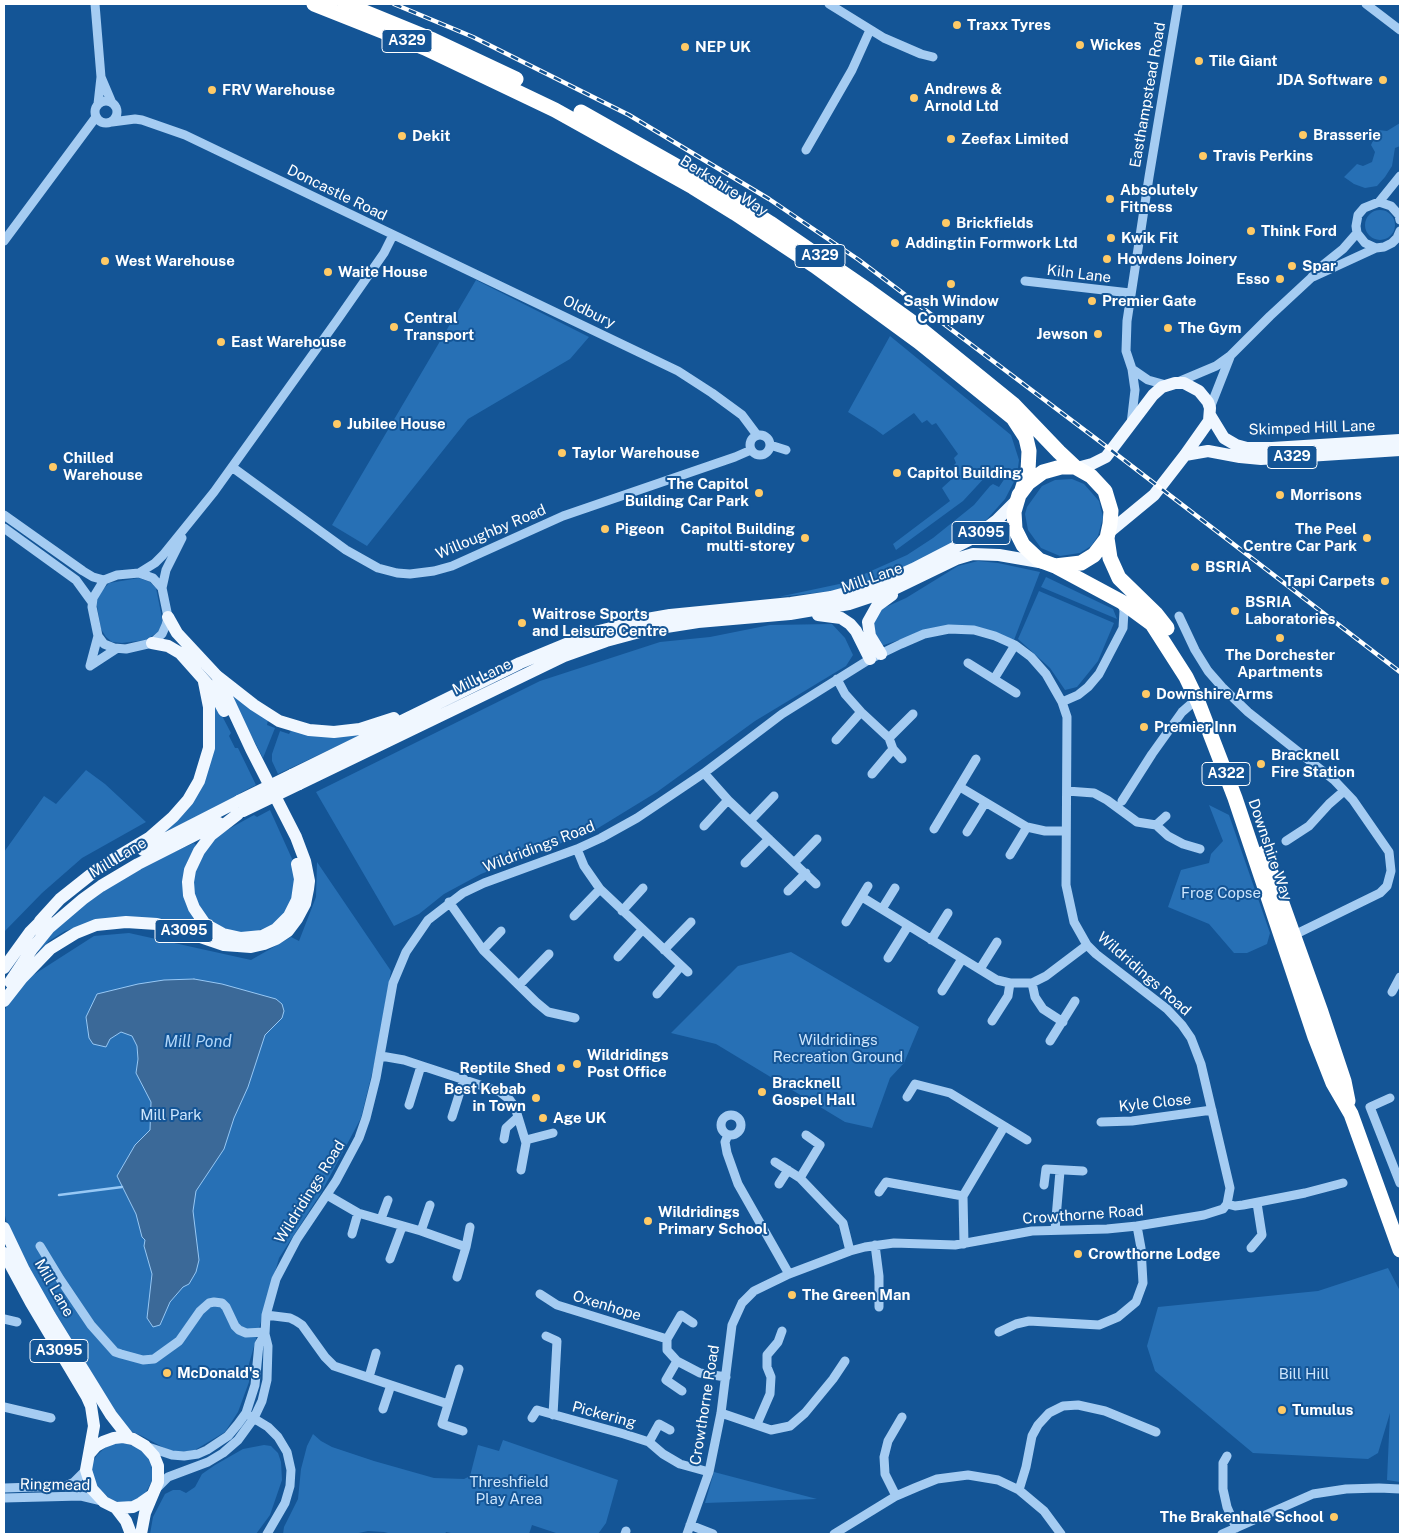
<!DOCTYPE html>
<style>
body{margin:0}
#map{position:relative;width:1404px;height:1538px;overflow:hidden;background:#145596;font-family:"Public Sans",sans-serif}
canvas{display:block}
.frame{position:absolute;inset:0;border:5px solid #fff;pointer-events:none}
</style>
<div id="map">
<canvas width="1404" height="1538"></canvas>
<div class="frame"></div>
</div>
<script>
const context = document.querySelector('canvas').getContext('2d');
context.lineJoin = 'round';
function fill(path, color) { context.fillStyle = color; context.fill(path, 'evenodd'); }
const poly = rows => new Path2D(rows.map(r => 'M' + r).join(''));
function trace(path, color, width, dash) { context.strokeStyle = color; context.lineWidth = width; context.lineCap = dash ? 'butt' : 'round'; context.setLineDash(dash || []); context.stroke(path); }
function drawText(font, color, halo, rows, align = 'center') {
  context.font = font + ' "Public Sans",sans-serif'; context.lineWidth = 4; context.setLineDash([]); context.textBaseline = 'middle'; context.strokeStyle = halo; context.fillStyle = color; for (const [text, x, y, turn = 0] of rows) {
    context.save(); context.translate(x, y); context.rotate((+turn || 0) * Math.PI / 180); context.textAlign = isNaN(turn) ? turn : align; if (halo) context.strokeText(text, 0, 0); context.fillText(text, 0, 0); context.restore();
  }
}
fill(poly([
 [1400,123,1400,146,1395,148,1392,166,1385,177,1377,186,1365,188,1354,184,1344,177,1357,164,1363,166,1372,162,1375,152,1371,145,1378,130,1387,131],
 '1365 225a15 15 0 1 1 30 0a15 15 0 1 1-30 0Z',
 [476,280,589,337,570,359,468,419,367,546,332,525],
 [890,336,1011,435,1019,460,1017,476,1005,499,982,525,944,549,889,574,849,589,778,597,844,583,907,555,933,538,974,505,990,486,993,484,999,487,1005,478,989,475,997,468,988,474,963,501,896,550,893,544,950,501,942,488,954,477,954,465,956,463,954,458,958,454,936,423,932,425,927,420,922,423,914,413,883,435,875,429,848,412],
 [1072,479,1084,484,1099,501,1103,517,1098,536,1091,546,1080,553,1060,556,1041,548,1028,530,1025,514,1027,507,1042,486,1055,480],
 [978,561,998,563,1040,572,1014,640,985,629,932,629,881,646,872,636,873,618,879,610,906,598,958,566],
 [1046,577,1113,609,1117,619,1041,587],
 [139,578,150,582,156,588,162,618,162,625,158,632,146,640,122,643,112,642,106,637,101,629,97,606,97,596,109,583],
 [1039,591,1114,623,1098,661,1077,687,1065,690,1050,668,1018,639],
 [832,624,845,638,853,655,846,666,755,721,657,792,595,830,481,874,444,894,419,914,394,926,316,792,540,681,660,642,710,637,770,625],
 [210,693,231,733,229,736,235,748,238,748,256,785,240,793,240,795,155,837,199,786],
 [232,693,268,720,267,725,275,728,263,758,237,708],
 [384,724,278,774,272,761,272,754,280,731,289,734,292,729],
 [86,770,105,784,146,822,82,858,42,893,4,932,4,852,44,796,56,804],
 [1209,805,1229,815,1270,933,1267,944,1247,953,1234,953,1209,924,1168,907,1181,870,1209,863,1211,854,1223,841],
 [270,810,293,861,298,888,282,921,245,936,211,923,195,901,192,879,202,851,222,833,234,826,254,815,257,817],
 [293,841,295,841,300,851,306,873,306,894,301,908,293,921,289,927,271,939,257,944,232,944,162,921,138,917,124,917,92,922,65,931,49,941,39,951,37,950,58,926,102,890,136,869,194,843,196,845,189,859,185,884,189,902,198,920,210,931,229,941,248,943,265,939,283,930,294,918,301,903,304,894,304,873],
 [317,862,391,971,376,1057,361,1118,321,1193,279,1258,249,1364,249,1382,238,1412,225,1432,195,1450,181,1452,168,1450,142,1436,126,1429,39,1286,9,1231,4,1212,4,1012,16,986,94,936,129,933,251,960,291,937,299,941,316,897],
 [791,952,919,1027,904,1063,890,1078,872,1128,845,1122,716,1044,671,1033,738,966],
 [1388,1268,1400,1291,1400,1482,1387,1480,1390,1413,1378,1453,1368,1459,1253,1453,1155,1371,1147,1346,1158,1307,1318,1291],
 [313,1434,321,1441,332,1447,374,1461,434,1478,464,1479,470,1476,478,1445,499,1451,503,1440,618,1480,606,1523,598,1534,559,1534,532,1525,529,1534,456,1534,446,1532,445,1534,392,1534,384,1532,368,1531,354,1534,283,1534,284,1527,298,1499,301,1469,307,1446],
 [122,1442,141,1449,151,1460,153,1479,145,1494,136,1501,120,1503,109,1498,98,1488,92,1477,92,1463,97,1455,106,1447,111,1444],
 [264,1445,271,1446,278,1453,281,1462,282,1480,270,1515,256,1534,150,1534,153,1517,165,1494,173,1490,180,1490,186,1493,195,1487,202,1474,215,1465,243,1449],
 [714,1472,817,1499,705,1503]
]), '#2770b5');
const water = poly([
 [194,979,222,984,276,999,282,1004,284,1011,282,1018,265,1035,248,1087,234,1118,224,1149,196,1191,193,1211,199,1260,196,1272,189,1284,183,1287,170,1302,160,1325,153,1327,147,1318,152,1274,144,1246,145,1240,142,1237,136,1214,117,1176,135,1145,150,1130,151,1102,136,1073,138,1059,137,1046,132,1036,121,1032,110,1039,106,1047,93,1044,89,1038,86,1017,97,994,138,984,164,980,194,979]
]);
fill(water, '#3b6998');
trace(water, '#97c8f5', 1);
trace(poly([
 [59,1195,122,1187]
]), '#97c8f5', 2.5);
trace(poly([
 [95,4,101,77,98,104],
 [829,4,884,38,921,54,933,57],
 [1366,4,1400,30],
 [101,77,112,103],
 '95 112a11 11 0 1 1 22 0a11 11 0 1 1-22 0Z',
 [112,122,135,119,142,120,185,135,678,371,712,393,742,415,757,435],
 [806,150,852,70,870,30],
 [1379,202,1400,176],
 [1400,220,1399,215,1391,206,1379,202,1364,208,1358,215,1356,226,1357,233,1365,243,1376,248,1384,247,1392,243,1397,238,1400,231],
 [4,241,96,117],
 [1313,277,1376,248],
 [1025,281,1130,293],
 [1132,369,1148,380,1166,385],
 [1178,382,1216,366,1230,356,1270,316,1311,278,1318,269,1343,249,1357,233],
 [1210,408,1230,357],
 [1131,424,1135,390,1132,369,1126,351,1127,321,1149,177,1178,4],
 '750 445a10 10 0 1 1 20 0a10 10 0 1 1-20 0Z',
 [770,445,786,450],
 [232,467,346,550,378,568,397,573,410,574,434,571,452,566,563,516,735,457,751,450],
 [4,515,83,571,93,577,104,580],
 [4,528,76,580,92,602],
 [139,573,155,563,163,555,214,492,338,319,384,253,393,235],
 [139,573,153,578,162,588,168,617,166,625,162,634,152,643,126,649,114,648,104,644,98,636,92,607,93,598,104,580,117,575,139,573],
 [162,588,166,570,182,538],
 [1179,616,1195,650,1208,671,1222,687,1248,712,1334,780,1353,800,1389,852,1391,871,1387,886,1380,893,1290,937],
 [968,663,1016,693],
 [90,666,98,636],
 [90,666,116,649],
 [837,679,845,694,861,712,889,738,893,749,902,759],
 [994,679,1015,645],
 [1062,702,1078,695,1088,687,1099,674,1123,628,1124,611,1122,603],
 [889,738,913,714],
 [836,740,861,712],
 [704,773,728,800,816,884],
 [872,774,893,749],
 [960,787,1027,827,1045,831,1066,831],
 [1067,791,1094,793,1107,800,1137,822,1156,825,1166,816],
 [1122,801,1152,754,1182,712,1190,705,1198,702],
 [750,821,774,796],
 [1156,825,1168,836,1183,844,1200,849],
 [704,826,728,800],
 [934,829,976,759],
 [967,832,985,803],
 [1286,841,1309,826,1329,804,1344,791],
 [577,849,584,866,600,889,688,972],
 [1010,855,1027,827],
 [745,863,769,839],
 [794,863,817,839],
 [788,891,806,873],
 [862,897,997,980,1010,983,1032,983,1046,976,1087,945],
 [449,902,483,950,536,1002,548,1012,575,1018],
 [882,909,895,888],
 [622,911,643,888],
 [574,916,600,889],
 [846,922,868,886],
 [931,940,948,913],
 [483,950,501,931],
 [664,950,691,922],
 [618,957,642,930],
 [888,958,908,926],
 [980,969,997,942],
 [1032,983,1035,997,1043,1009,1063,1022],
 [519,985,549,954],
 [942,991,962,959],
 [1392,992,1400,977],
 [657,994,681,966],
 [992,1021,1008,996,1010,983],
 [1050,1041,1075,1001],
 [381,1056,404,1060,477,1084,500,1092,510,1100,515,1107,526,1143,521,1170],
 [907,1097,915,1084,950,1093,1027,1140],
 [1390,1098,1370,1107,1400,1183],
 [409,1105,421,1066],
 '721 1125a10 10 0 1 1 20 0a10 10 0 1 1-20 0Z',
 [452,1117,464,1079],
 [1101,1122,1132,1121,1212,1110],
 [728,1135,725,1142,727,1153,738,1184,789,1274],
 [504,1139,506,1128,518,1117],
 [526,1140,553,1133],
 [775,1162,800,1178,843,1223,850,1251],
 [800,1178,820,1145,806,1135],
 [779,1184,788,1170],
 [1044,1185,1046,1169,1083,1171],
 [879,1192,886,1182,963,1196],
 [327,1195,358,1213,421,1231,466,1247],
 [1227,1204,1235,1206,1243,1205,1305,1193,1343,1183],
 [381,1219,388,1200],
 [1055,1230,1060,1171],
 [421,1231,430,1205],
 [352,1234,358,1213],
 [964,1244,963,1196,1004,1127],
 [875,1245,879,1276,879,1307],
 [40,1246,60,1279,91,1325,115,1352,121,1354,143,1360,154,1359,179,1341,200,1311,209,1303,214,1302,222,1303,226,1307,235,1326,239,1330,246,1333,265,1332],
 [1251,1248,1262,1235,1257,1203],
 [390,1259,402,1227],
 [457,1277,466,1247,470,1227],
 [540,1294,557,1305,667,1339,667,1350,677,1361,700,1373,726,1377],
 [266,1315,290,1318,296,1321,302,1325,325,1357,334,1366,448,1404],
 [4,1319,17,1322],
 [999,1332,1016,1324,1029,1321,1099,1325,1118,1317,1136,1302,1143,1283,1141,1248,1137,1226],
 [546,1336,557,1341,553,1415],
 [667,1339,681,1315,693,1323],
 [677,1361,666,1380,682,1391],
 [459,1369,442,1424,463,1431],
 [369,1377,376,1353],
 [4,1407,51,1418],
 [383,1409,391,1385],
 [721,1413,771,1430,790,1426,805,1413,833,1379,845,1361],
 [250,1416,268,1427,278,1437,287,1452,291,1470,290,1486,285,1503,267,1534],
 [532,1418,537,1410,624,1434,649,1442,663,1454,680,1464,709,1472],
 [757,1424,770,1394,771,1377,767,1367,767,1355,778,1342,782,1331],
 [649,1442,659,1424,670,1430],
 [148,1447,172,1455,184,1456,198,1454,207,1450,228,1436,238,1424,246,1413,255,1385,259,1344,265,1334],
 [1227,1456,1223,1463,1223,1489,1227,1507,1236,1528],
 [4,1488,65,1486,74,1482,86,1470],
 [156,1489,168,1477,208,1462,223,1453,238,1440,254,1418,262,1401,267,1380,268,1346,265,1334,266,1315,276,1279,297,1239,336,1181,359,1138,366,1118,376,1078,393,983,406,952,428,920,463,893,484,883,577,849,601,838,637,818,704,773,782,714,870,659,901,644,924,634,949,629,974,630,995,636,1015,645,1031,657,1046,674,1062,702,1067,717,1066,885,1074,922,1087,945,1096,954,1167,1009,1182,1025,1191,1038,1201,1064,1230,1188,1227,1204,1223,1209,1204,1215,1137,1226,1107,1229,1032,1231,955,1245,894,1243,865,1247,850,1251,789,1274,754,1291,742,1303,732,1325,721,1413,709,1472,687,1534],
 [1019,1490,1026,1467,1032,1436,1038,1425,1049,1413,1063,1406,1078,1405,1105,1411,1156,1432],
 [896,1496,885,1474,884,1457,888,1441,902,1417],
 [4,1498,81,1496,102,1501],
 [690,1525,713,1534],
 [625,1534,626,1531],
 [834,1534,896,1496,917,1487,937,1479,968,1475,998,1480,1019,1490,1044,1511,1061,1534],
 [1222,1534,1313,1494,1346,1489,1379,1488,1400,1489]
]), '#a5ccf2', 9);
trace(poly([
 [1210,415,1224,438,1236,445,1247,448,1272,448,1400,440],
 [1185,455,1208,451,1240,457,1261,459,1400,450],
 [1077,468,1092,464,1106,457,1153,395,1162,387,1175,383,1184,383,1199,391,1208,402,1210,408,1209,421,1185,455,1154,495,1108,533],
 [818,615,841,618,850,624,856,631,870,659],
 [168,617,177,633,217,676,254,705,279,721,309,730,334,732,360,729,394,718],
 [152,643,168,646,180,653,212,689,224,711],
 [881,654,870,636,868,622,877,606,892,595],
 [292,775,520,663,595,632,647,619,670,615,791,603,831,597,882,583,913,569,973,538,997,520,1016,501],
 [299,784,564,656,606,641,647,630,698,622,790,614,849,604,894,589,956,559,973,554,999,555,1045,563],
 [238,814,211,835,199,851,190,870,188,882,189,895,194,908,205,924,223,934,241,938,262,936,276,929,289,916,297,900,300,879,297,864],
 [143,850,239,801],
 [40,921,60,899,99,868,149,838,173,817,188,800,199,781,209,748,209,707,204,682],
 [4,968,30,932,46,916],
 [10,982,32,949,49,928,83,899,101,886,138,864,219,823],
 [4,1001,22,978,50,949,76,933,96,925,126,922,157,924,177,929,224,945,251,947,264,944,276,939,288,931,297,919,305,904,308,889,309,881,305,861,296,837,251,749,217,676],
 [4,1228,24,1270,50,1316,111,1415,129,1438],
 [4,1253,31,1303,87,1397,91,1406,94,1426,86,1470,92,1489,104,1502,116,1508,133,1507,141,1503,151,1496],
 [89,1454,96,1446,103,1442,114,1438,123,1437,133,1439,145,1446,154,1456,158,1466,158,1482,145,1513,141,1534],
 [116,1508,126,1521,131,1534]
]), '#f0f7ff', 12);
trace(poly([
 [314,4,425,48,555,110,693,187,735,213,815,266,919,342,1013,418,1026,438,1029,451,1028,471,1022,490],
 [345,4,433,40,516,79],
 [581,112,717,189,770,223,869,291,912,322,1013,404,1059,452,1075,467],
 [1061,467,1075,467,1091,476,1105,491,1111,511,1110,524,1107,538,1094,555,1081,563,1055,566,1039,560,1023,545,1015,529,1014,512,1019,495,1028,483,1043,472,1061,467],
 [1107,538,1110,558,1119,578,1156,614,1167,628],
 [1055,566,1122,602,1152,624,1186,677,1198,702,1235,798,1315,1037,1333,1083,1351,1114,1400,1250],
 [1264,853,1321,1012,1344,1081,1348,1101]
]), '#fff', 15);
const rail = poly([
 [394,4,473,37,629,115,769,199,859,260,1107,447,1400,672]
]);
trace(rail, '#fff', 4.5);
trace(rail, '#145596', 2.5, [8]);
trace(poly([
 [239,801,292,775],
 [243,811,299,784]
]), '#f0f7ff', 12);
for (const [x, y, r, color] of [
 [957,25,5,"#ffca66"],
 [1080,45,5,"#ffca66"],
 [685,47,5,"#ffca66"],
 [1199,61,5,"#ffca66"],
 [1383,80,5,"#ffca66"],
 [212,90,5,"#ffca66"],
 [914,98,5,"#ffca66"],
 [1303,135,5,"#ffca66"],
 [402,136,5,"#ffca66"],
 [951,139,5,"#ffca66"],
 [1203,156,5,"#ffca66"],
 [1110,199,5,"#ffca66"],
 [946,223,5,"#ffca66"],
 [1251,231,5,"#ffca66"],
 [1111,238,5,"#ffca66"],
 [895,243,5,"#ffca66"],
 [1107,259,5,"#ffca66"],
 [105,261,5,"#ffca66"],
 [1292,266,5,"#ffca66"],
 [328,272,5,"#ffca66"],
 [1280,279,5,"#ffca66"],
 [951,284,5,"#ffca66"],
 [1092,301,5,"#ffca66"],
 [394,327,5,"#ffca66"],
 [1168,328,5,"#ffca66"],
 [1098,334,5,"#ffca66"],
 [221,342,5,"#ffca66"],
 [337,424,5,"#ffca66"],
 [562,453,5,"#ffca66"],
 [53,467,5,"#ffca66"],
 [897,473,5,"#ffca66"],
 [759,493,5,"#ffca66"],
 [1280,495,5,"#ffca66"],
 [605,529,5,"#ffca66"],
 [805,538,5,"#ffca66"],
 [1367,538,5,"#ffca66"],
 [1195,567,5,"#ffca66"],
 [1385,581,5,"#ffca66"],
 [1235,611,5,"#ffca66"],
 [522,623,5,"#ffca66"],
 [1280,638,5,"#ffca66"],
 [1146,694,5,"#ffca66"],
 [1144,727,5,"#ffca66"],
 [1261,764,5,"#ffca66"],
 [577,1064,5,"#ffca66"],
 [561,1068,5,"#ffca66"],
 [762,1092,5,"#ffca66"],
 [536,1098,5,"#ffca66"],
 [543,1118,5,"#ffca66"],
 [648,1221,5,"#ffca66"],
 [1078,1254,5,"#ffca66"],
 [792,1295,5,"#ffca66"],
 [167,1373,5,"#ffca66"],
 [1282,1410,5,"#ffca66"],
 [1334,1517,5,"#ffca66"]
]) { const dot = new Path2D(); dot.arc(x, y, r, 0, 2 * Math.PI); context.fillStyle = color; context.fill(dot); trace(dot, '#145596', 2); }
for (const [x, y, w] of [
 [407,41,50],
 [820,256,50],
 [1292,457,50],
 [981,533,58],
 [1226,774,48],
 [184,931,58],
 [59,1351,58]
]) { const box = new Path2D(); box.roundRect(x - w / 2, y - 11.5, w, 23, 4); context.fillStyle = '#145596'; context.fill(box); trace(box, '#fff', 1); }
drawText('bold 14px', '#fff', null, [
 ["A329",407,41],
 ["A329",820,256],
 ["A329",1292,457],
 ["A3095",981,533],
 ["A322",1226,774],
 ["A3095",184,931],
 ["A3095",59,1351]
]);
drawText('bold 15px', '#fff', '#145596', [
 ["Traxx Tyres",967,25],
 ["Wickes",1090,45],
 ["NEP UK",695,47],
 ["Tile Giant",1209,61],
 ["JDA Software",1373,80,"right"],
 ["Andrews &",924,89],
 ["Arnold Ltd",924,106],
 ["FRV Warehouse",222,90],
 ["Brasserie",1313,135],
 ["Dekit",412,136],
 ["Zeefax Limited",961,139],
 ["Travis Perkins",1213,156],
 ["Absolutely",1120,190],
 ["Fitness",1120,207],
 ["Brickfields",956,223],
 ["Think Ford",1261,231],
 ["Kwik Fit",1121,238],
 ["Addingtin Formwork Ltd",905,243],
 ["Howdens Joinery",1117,259],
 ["West Warehouse",115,261],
 ["Spar",1302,266],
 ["Waite House",338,272],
 ["Esso",1270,279,"right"],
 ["Sash Window",951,301,"center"],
 ["Company",951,318,"center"],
 ["Premier Gate",1102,301],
 ["Central",404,318],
 ["Transport",404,335],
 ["The Gym",1178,328],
 ["Jewson",1088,334,"right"],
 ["East Warehouse",231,342],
 ["Jubilee House",347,424],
 ["Taylor Warehouse",572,453],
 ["Chilled",63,458],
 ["Warehouse",63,475],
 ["Capitol Building",907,473],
 ["The Capitol",749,484,"right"],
 ["Building Car Park",749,501,"right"],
 ["Morrisons",1290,495],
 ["Pigeon",615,529],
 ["Capitol Building",795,529,"right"],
 ["multi-storey",795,546,"right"],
 ["The Peel",1357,529,"right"],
 ["Centre Car Park",1357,546,"right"],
 ["BSRIA",1205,567],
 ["Tapi Carpets",1375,581,"right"],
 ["BSRIA",1245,602],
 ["Laboratories",1245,619],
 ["Waitrose Sports",532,614],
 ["and Leisure Centre",532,631],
 ["The Dorchester",1280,655,"center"],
 ["Apartments",1280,672,"center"],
 ["Downshire Arms",1156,694],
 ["Premier Inn",1154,727],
 ["Bracknell",1271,755],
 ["Fire Station",1271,772],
 ["Wildridings",587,1055],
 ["Post Office",587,1072],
 ["Reptile Shed",551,1068,"right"],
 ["Bracknell",772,1083],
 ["Gospel Hall",772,1100],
 ["Best Kebab",526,1089,"right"],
 ["in Town",526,1106,"right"],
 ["Age UK",553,1118],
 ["Wildridings",658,1212],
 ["Primary School",658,1229],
 ["Crowthorne Lodge",1088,1254],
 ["The Green Man",802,1295],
 ["McDonald's",177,1373],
 ["Tumulus",1292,1410],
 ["The Brakenhale School",1324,1517,"right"]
], 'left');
drawText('15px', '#fff', '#145596', [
 ["Easthampstead Road",1148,95,-80],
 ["Berkshire Way",724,186,32],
 ["Doncastle Road",337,193,26],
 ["Kiln Lane",1079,274,7],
 ["Oldbury",589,312,26],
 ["Skimped Hill Lane",1312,428,-2],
 ["Willoughby Road",491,532,-23],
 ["Mill Lane",872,578,-19],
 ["Mill Lane",482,677,-26],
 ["Wildridings Road",539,847,-21],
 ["Downshire Way",1270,850,71],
 ["Mill Lane",118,858,-31],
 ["Wildridings Road",1144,974,41],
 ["Kyle Close",1155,1103,-6],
 ["Wildridings Road",310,1192,-58],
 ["Crowthorne Road",1083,1215,-4],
 ["Mill Lane",54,1288,60],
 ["Oxenhope",607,1306,17],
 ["Crowthorne Road",705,1405,-81],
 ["Pickering",604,1415,15],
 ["Ringmead",55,1485,1]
]);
drawText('15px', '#cce5fd', '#145596', [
 ["Frog Copse",1221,893],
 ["Wildridings",838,1040],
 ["Recreation Ground",838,1057],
 ["Mill Park",171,1115],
 ["Bill Hill",1304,1374],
 ["Threshfield",509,1482],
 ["Play Area",509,1499]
]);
drawText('italic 16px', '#b1d6f9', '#145596', [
 ["Mill Pond",198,1042]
]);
</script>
